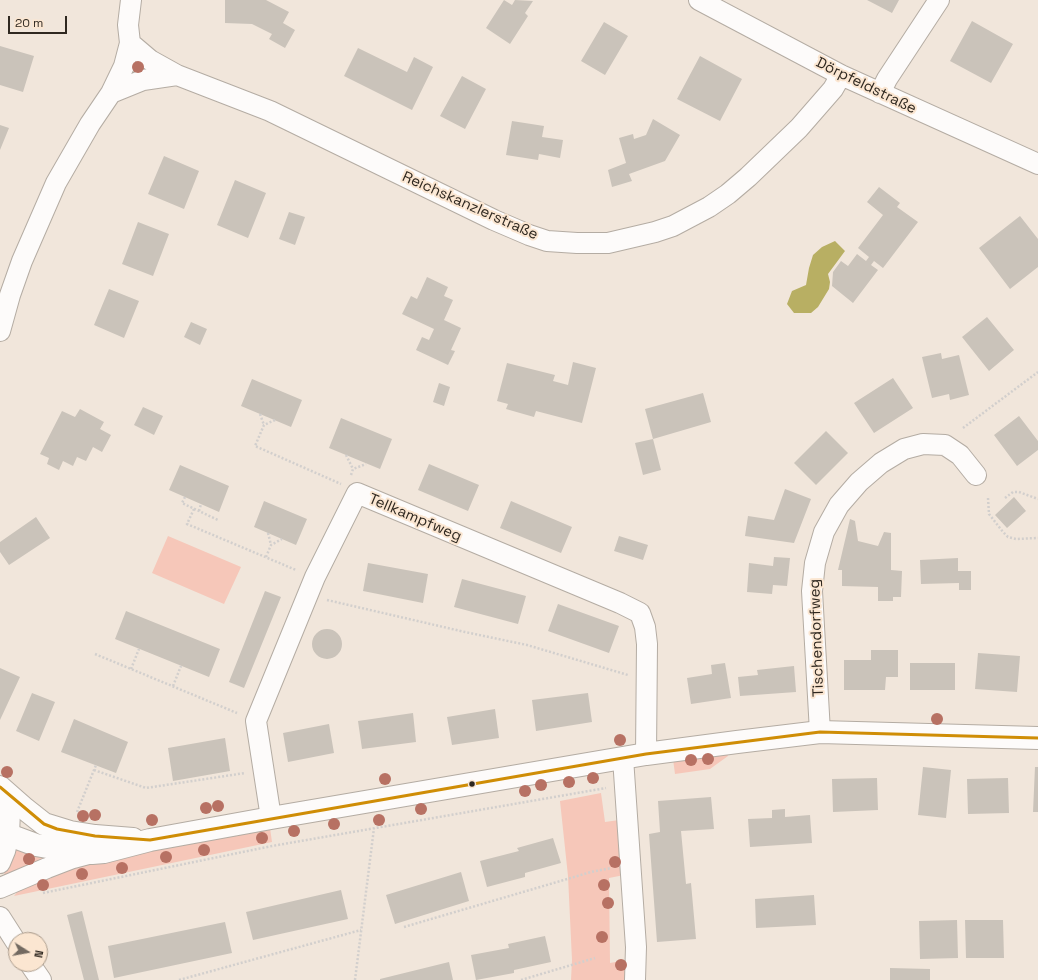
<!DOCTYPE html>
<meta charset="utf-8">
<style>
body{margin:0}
#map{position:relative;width:1038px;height:980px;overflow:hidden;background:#f1e6db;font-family:"Space Grotesk",sans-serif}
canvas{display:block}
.north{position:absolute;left:8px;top:932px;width:40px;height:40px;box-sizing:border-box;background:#fbe6d1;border:1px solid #a99a8a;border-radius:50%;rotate:101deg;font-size:11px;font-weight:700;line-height:16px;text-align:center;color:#2f2820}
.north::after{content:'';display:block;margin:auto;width:14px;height:18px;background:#736a61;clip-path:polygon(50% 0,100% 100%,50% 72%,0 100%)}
.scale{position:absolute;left:8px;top:16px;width:59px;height:18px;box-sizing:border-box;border:2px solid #2f2820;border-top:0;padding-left:5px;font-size:12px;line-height:14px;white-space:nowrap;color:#2f2820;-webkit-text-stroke:3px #fbe6d1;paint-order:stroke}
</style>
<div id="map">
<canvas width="1038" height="980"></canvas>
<div class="north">N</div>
<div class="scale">20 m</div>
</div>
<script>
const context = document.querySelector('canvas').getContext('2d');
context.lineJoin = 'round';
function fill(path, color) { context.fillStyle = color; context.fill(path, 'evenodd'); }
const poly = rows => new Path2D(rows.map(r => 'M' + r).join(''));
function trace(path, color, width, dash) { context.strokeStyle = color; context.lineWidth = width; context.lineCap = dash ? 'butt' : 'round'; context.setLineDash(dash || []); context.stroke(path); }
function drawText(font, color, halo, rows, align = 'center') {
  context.font = font + ' "Space Grotesk",sans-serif'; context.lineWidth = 4; context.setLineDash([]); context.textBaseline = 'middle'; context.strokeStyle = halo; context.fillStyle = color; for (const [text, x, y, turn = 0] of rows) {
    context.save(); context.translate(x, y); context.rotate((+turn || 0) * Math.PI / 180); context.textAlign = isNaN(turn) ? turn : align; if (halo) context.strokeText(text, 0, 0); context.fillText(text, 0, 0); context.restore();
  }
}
fill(poly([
 [168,536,241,567,224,604,152,573],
 [727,752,728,756,710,769,675,774,673,759],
 [601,793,605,822,619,820,624,875,609,878,610,963,627,960,626,980,571,980,572,960,568,876,560,801],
 [270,828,272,842,14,896,18,891,25,885,95,861],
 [14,847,48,856,49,861,2,880]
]), '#f6c7b9');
fill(poly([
 [835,241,845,251,828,274,830,282,829,289,818,307,811,313,794,313,787,304,792,291,806,285,809,268,813,255,822,247]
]), '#b8af63');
fill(poly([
 [225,0,266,0,289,12,283,23,295,30,285,48,269,39,272,34,252,24,225,23],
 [504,0,512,5,515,0,533,1,525,13,528,16,510,44,486,28],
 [867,0,899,0,892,13],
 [972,21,1013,44,991,83,950,61],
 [604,22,628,36,605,75,581,61],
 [0,46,34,56,23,92,0,85],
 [358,48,407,72,414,57,433,67,412,110,344,76],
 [700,56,742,79,720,121,677,99],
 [462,76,486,89,465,129,440,116],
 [653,119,680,135,665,161,629,174,632,181,612,187,608,170,626,163,619,138,633,134,634,139,646,135],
 [512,121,544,126,542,137,563,140,560,158,539,154,538,160,506,155],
 [0,125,9,128,0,150],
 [164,156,199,171,184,209,148,194],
 [235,180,266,193,248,238,217,225],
 [879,187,900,203,897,207,918,222,883,268,874,261,871,265,878,270,853,303,832,286,833,272,841,261,848,266,857,254,866,261,869,257,858,248,883,215,867,202],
 [289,212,305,217,295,245,279,239],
 [1020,216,1038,239,1038,267,1010,289,979,248],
 [138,222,169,234,153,276,122,264],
 [427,277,448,287,444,296,453,300,444,320,461,328,451,350,455,351,448,365,416,350,422,337,429,340,434,329,402,314,411,296,417,299],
 [109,289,139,301,124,338,94,325],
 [987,317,1014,350,989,371,962,337],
 [191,322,207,329,200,345,184,337],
 [941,353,942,359,959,355,969,395,950,400,949,394,932,398,922,357],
 [573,362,596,368,582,423,536,411,534,417,506,409,508,404,497,401,507,363,555,375,553,381,568,385],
 [893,378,913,408,874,433,854,403],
 [252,379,302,400,291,427,241,406],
 [439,383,450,387,444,406,433,402],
 [703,393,711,422,653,439,645,409],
 [143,407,163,416,154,435,134,425],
 [80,409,104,422,100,429,111,435,102,452,93,447,86,461,77,457,73,466,63,461,59,470,47,464,49,458,40,454,62,411,75,417],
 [1019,416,1038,441,1038,450,1017,466,994,435],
 [341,418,392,439,380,469,329,448],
 [826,431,848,453,816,485,794,463],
 [653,439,661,470,643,475,635,443],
 [429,464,479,485,468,511,418,490],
 [180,465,229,486,219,512,169,490],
 [785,489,811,499,794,543,745,536,748,516,774,520],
 [1014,497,1026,511,1007,528,995,515],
 [264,501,307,519,296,545,254,527],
 [511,501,572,527,561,553,500,528],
 [36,517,50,538,9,565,0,552,0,542],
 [850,519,855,521,858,541,878,546,884,532,891,533,891,570,902,571,901,597,893,597,893,601,878,601,878,587,842,586,842,570,838,570],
 [619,536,648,545,643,560,614,551],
 [774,557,790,558,787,586,773,585,772,594,747,592,749,563,773,566],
 [958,558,958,571,971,571,971,590,959,590,959,583,921,584,920,560],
 [368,563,428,574,423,603,363,591],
 [462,579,526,596,518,624,454,607],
 [265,591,281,597,244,688,229,682],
 [558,604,619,626,609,653,548,631],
 [126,611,220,649,209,677,115,639],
 '312 644a15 15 0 1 1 30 0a15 15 0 1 1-30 0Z',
 [871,650,898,650,898,677,886,677,885,690,844,690,844,660,871,660],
 [978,653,1020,656,1017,692,975,689],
 [725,663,731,698,691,704,687,678,712,674,711,665],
 [910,663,955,663,955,690,910,690],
 [794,666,796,692,740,696,738,677,758,675,757,670],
 [0,668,20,677,0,720],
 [32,693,55,702,39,741,16,731],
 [588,693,592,722,536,731,532,700],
 [495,709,499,738,452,745,447,717],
 [413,713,416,742,362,749,358,721],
 [74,719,128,742,116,773,61,752],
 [329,724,334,753,288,762,283,733],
 [225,738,230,771,173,781,168,748],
 [923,767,951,770,946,818,918,815],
 [1035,767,1038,767,1038,812,1033,812],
 [877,778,878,810,833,812,832,779],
 [1008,778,1009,813,968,814,967,779],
 [711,797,714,829,681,831,686,884,691,883,696,939,657,942,649,834,660,832,658,801],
 [785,809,785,817,810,815,812,843,750,847,748,819,772,818,772,810],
 [553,838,561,863,525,873,525,877,487,887,480,861,519,851,517,848],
 [461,872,469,901,395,924,386,895],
 [341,890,348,919,253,940,246,912],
 [814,895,816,925,756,928,755,899],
 [82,911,99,980,84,980,67,915],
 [957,920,958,958,920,959,919,921],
 [965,920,1003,920,1004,958,966,958],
 [225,922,232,953,114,978,108,946],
 [545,936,551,962,514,970,514,973,476,980,471,955,509,948,508,944],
 [449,962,453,980,380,980,380,979],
 [890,968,930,969,930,980,890,980]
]), '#cac3ba');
const street = poly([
 [699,0,841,75,1038,164],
 [130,43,150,60,177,75,270,111,494,220,529,235,547,241,577,243,608,243,655,232,673,226,709,207,728,194,748,177,799,128,833,89,841,75],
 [111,93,143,80,177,75],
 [880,93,887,79,939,0],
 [0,331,10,295,22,261,56,183,90,124,111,93,124,66,130,43,128,25,131,0],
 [820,732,812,591,815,563,824,532,839,505,859,482,881,463,904,449,923,444,945,445,960,455,976,475],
 [623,758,636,947,635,980],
 [271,818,256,721,315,577,357,493,620,603,640,613,645,627,647,644,646,754],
 [0,863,5,851,9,835,10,811,6,793],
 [0,888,47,868,73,858,92,853],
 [0,917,16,942],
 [30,964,41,980]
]);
const secondary = poly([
 [0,787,25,809,44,824,70,832,95,836,133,839],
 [0,828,9,835,36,845,75,852,92,853,104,852,150,840,271,818,646,754,737,742,820,732,1038,738]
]);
trace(street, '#b4aca3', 22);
trace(secondary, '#b4aca3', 24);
trace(poly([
 [260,414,264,425],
 [275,420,264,425,255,446,341,484],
 [963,428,1038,372],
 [346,455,353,469],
 [351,475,353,469,366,464],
 [185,497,182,503,218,520],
 [988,498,989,514,1003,532,1008,537,1016,539,1038,538],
 [1005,498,1013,492,1019,492,1038,499],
 [194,509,187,524,296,570],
 [199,511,201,504],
 [268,533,271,545],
 [266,557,271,545,282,539],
 [327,600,465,632,527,645,628,675],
 [95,654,237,713],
 [131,669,139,649],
 [173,686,181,666],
 [94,770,146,788,245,773],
 [77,812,96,765],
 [43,893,272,846,606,788],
 [404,927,591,872,611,868],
 [179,980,361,930],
 [355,980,374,828],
 [521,980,595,958]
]), '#d2cfcd', 2.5, [2, 2]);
trace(street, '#fdfbfa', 20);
trace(secondary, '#fdfbfa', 22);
trace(poly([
 [0,787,44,824,57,829,95,836,150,840,646,754,820,732,1038,738]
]), '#cf8d06', 3);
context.fillStyle = '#b77163';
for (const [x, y] of [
 [138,67],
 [937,719],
 [620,740],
 [708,759],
 [691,760],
 [7,772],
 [593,778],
 [385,779],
 [569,782],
 [541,785],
 [525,791],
 [218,806],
 [206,808],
 [421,809],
 [95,815],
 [83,816],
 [152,820],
 [379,820],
 [334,824],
 [294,831],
 [262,838],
 [204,850],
 [166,857],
 [29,859],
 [615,862],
 [122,868],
 [82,874],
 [43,885],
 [604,885],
 [608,903],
 [602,937],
 [621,965]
]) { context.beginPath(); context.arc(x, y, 6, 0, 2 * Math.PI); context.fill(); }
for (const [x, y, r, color] of [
 [472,784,3.5,"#2f2820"]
]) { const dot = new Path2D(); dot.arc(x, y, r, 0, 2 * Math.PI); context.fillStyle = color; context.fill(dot); trace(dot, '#fbe6d1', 1.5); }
drawText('15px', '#2f2820', '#fbe6d1', [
 ["Dörpfeldstraße",866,86,26],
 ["Reichskanzlerstraße",470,206,24],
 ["Tellkampfweg",415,518,23],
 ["Tischendorfweg",817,638,-92]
]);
</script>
